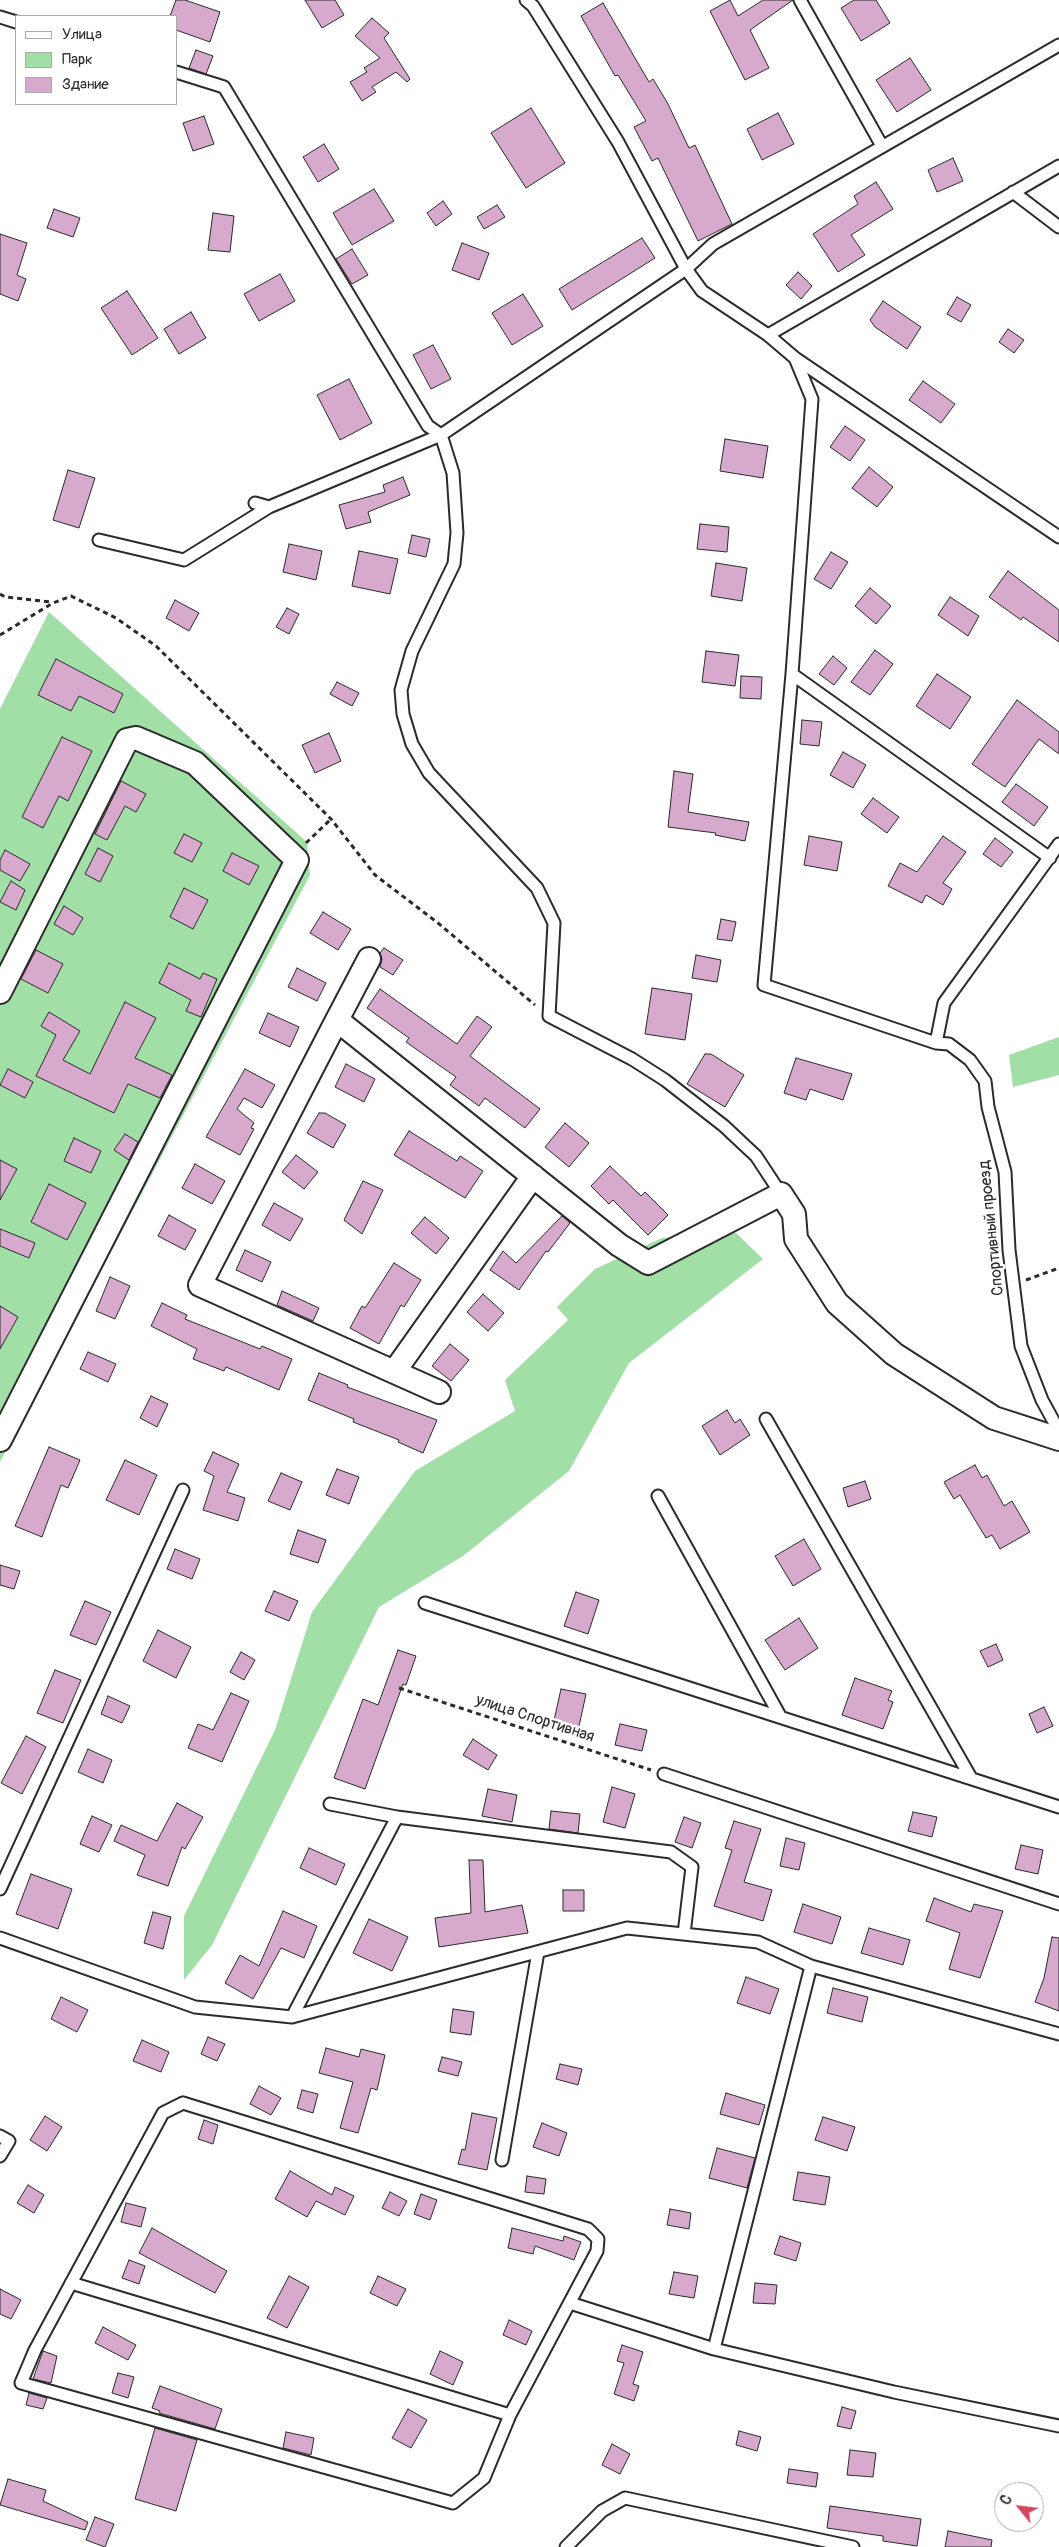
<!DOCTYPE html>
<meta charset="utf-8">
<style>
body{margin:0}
#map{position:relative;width:1059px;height:2547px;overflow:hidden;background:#fff;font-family:Pangolin,sans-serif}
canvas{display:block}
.legend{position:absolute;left:15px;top:15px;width:162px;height:90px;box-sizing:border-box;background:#fff;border:1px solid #aaa;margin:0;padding:6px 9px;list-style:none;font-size:15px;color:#2b2b2b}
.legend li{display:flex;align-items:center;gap:10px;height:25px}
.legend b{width:25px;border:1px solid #aaa}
.north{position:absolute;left:994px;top:2482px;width:50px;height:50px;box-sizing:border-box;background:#fff;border:1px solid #aaa;border-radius:50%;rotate:299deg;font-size:14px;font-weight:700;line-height:20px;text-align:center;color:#2b2b2b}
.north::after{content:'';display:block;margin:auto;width:18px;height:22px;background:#d1495b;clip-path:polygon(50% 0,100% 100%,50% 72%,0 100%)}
</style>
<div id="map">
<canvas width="1059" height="2547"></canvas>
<ul class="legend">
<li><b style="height:6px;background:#fff"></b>Улица</li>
<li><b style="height:14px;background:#a1dfa7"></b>Парк</li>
<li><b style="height:14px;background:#d7aacd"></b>Здание</li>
</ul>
<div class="north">С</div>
</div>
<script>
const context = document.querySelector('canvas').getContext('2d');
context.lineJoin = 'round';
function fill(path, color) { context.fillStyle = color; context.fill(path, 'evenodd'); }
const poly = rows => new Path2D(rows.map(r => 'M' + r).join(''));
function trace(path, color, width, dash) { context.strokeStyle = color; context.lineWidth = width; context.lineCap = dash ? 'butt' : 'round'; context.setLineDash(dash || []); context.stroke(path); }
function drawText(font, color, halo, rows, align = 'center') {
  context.font = font + ' Pangolin,sans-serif'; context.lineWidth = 5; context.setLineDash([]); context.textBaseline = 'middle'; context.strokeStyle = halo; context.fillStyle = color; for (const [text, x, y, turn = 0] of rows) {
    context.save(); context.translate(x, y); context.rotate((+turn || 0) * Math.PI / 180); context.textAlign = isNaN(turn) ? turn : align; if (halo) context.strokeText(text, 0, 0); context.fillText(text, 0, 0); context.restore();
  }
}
fill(poly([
 [49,612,307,842,310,875,0,1462,0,709],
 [1059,1037,1059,1075,1013,1087,1009,1055],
 [736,1233,763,1259,629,1363,569,1471,463,1556,379,1607,212,1945,184,1980,184,1916,275,1730,312,1612,415,1471,515,1411,505,1380,568,1320,557,1307,595,1269,662,1238]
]), '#a1dfa7');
const building = poly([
 [176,0,185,0,220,12,210,42,176,30,176,16,170,16,176,0],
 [305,0,335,0,344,15,322,28,305,0],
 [730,0,738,16,763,0,793,0,750,30,769,68,745,80,710,11,730,0],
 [854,0,876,0,890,23,861,41,841,8,854,0],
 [603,3,649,82,653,79,667,102,689,148,695,145,732,224,698,241,658,158,652,161,634,127,646,121,618,75,615,76,581,16,603,3],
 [372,18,389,33,384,38,410,79,407,82,396,72,372,87,376,92,362,101,350,82,367,72,364,68,380,58,355,36,372,18],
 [196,50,213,56,206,74,189,68,196,50],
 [910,58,931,90,897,112,876,80,910,58],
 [531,108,565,163,526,188,491,133,531,108],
 [778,113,794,144,762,160,747,129,778,113],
 [204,116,214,144,193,151,183,123,204,116],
 [324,144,339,169,318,182,303,157,324,144],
 [953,158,963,181,937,192,928,170,953,158],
 [876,182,893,209,851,235,865,255,838,272,813,234,858,204,854,196,876,182],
 [374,189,394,221,352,245,333,213,374,189],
 [443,201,452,214,436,226,427,213,443,201],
 [497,205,505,217,484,229,477,217,497,205],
 [54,209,80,218,73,237,47,228,54,209],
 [213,213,234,216,230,252,208,250,213,213],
 [0,234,27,243,17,275,26,279,18,301,0,294,0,234],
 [642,238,655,258,572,310,559,289,642,238],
 [462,243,489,253,479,280,452,270,462,243],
 [352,249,368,275,352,284,336,259,352,249],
 [798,272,812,286,801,299,786,285,798,272],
 [280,274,295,301,259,321,244,294,280,274],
 [127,291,158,338,132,355,101,308,127,291],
 [523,294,543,326,512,345,492,313,523,294],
 [957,297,971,305,961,322,947,314,957,297],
 [883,301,921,327,907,349,875,327,870,320,883,301],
 [191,312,206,338,179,354,164,329,191,312],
 [1008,329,1024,340,1014,353,999,342,1008,329],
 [433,345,451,379,431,389,413,355,433,345],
 [349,379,372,423,340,440,317,395,349,379],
 [923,381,955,404,941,423,909,400,923,381],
 [845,426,865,440,850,461,830,447,845,426],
 [725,439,768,446,763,478,720,471,725,439],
 [869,467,893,487,877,507,852,488,869,467],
 [68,470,95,478,79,528,53,520,68,470],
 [403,477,410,495,368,512,371,522,346,529,339,505,385,492,383,485,403,477],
 [700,524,729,527,727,552,697,549,700,524],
 [412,535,430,539,426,557,408,553,412,535],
 [289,544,322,551,316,580,283,572,289,544],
 [359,551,398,559,390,594,352,586,359,551],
 [831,552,848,562,831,589,814,579,831,552],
 [716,563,747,568,742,601,711,596,716,563],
 [1008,571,1059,610,1059,642,1023,617,1021,620,989,597,1008,571],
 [870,588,891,606,876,624,855,606,870,588],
 [950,597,979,616,968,636,938,615,950,597],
 [175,600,199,613,189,631,166,618,175,600],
 [287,608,299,614,289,634,276,627,287,608],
 [875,650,893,664,870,695,851,682,875,650],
 [706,651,739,655,735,686,702,682,706,651],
 [833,656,847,668,834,685,819,674,833,656],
 [56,659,123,694,114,713,79,696,71,711,38,695,56,659],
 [937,674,971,697,950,729,916,706,937,674],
 [741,676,762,677,761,699,740,698,741,676],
 [337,682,359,693,352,706,330,694,337,682],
 [1017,700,1059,732,1059,754,1039,739,1005,787,972,764,1017,700],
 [802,720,822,722,819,746,800,744,802,720],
 [329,733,341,761,315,773,302,745,329,733],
 [62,737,92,751,68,801,59,796,43,828,22,817,62,737],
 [843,752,866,765,853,788,830,775,843,752],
 [674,771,693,774,688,812,749,822,745,841,715,835,716,833,668,827,674,771],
 [121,781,146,794,136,812,125,806,107,840,95,834,121,781],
 [1016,784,1048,807,1034,826,1002,802,1016,784],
 [873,798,899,817,887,833,861,814,873,798],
 [184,834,202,843,192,862,174,853,184,834],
 [809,836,842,842,837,871,804,865,809,836],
 [943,836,966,852,943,883,952,889,943,905,926,895,922,903,888,886,900,863,917,872,943,836],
 [995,838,1013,852,1001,867,983,854,995,838],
 [98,848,113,856,100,882,85,874,98,848],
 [5,850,30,864,20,881,0,870,0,860,5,850],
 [232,853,259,866,249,885,223,871,232,853],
 [11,881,25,890,16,910,0,902,11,881],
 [184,888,208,900,193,929,170,917,184,888],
 [64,906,83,918,73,935,54,924,64,906],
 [323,912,351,929,338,950,310,933,323,912],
 [721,919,736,922,732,941,717,939,721,919],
 [384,948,403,960,393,975,380,967,382,959,380,953,384,948],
 [36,950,63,964,48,993,21,979,36,950],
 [696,955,721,960,717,982,692,978,696,955],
 [169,963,200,979,203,973,217,979,201,1017,186,1011,191,1000,159,983,169,963],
 [297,968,326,983,317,1001,288,987,297,968],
 [652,988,692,994,685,1040,645,1034,652,988],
 [380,989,457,1044,477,1016,492,1027,470,1056,540,1109,525,1128,485,1098,479,1106,450,1085,456,1077,406,1042,409,1038,367,1008,380,989],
 [125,1002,156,1018,135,1058,172,1075,160,1098,128,1084,114,1113,36,1076,56,1035,41,1026,49,1012,80,1031,63,1060,90,1074,125,1002],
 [268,1013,299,1027,290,1047,259,1033,268,1013],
 [705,1054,711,1054,744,1075,725,1107,687,1084,705,1054],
 [796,1058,852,1074,843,1100,810,1089,806,1100,784,1093,796,1058],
 [346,1064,375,1079,364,1102,335,1087,346,1064],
 [8,1069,33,1082,25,1098,0,1085,8,1069],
 [245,1069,275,1085,262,1108,244,1098,237,1109,254,1123,251,1128,254,1129,240,1155,206,1137,245,1069],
 [319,1113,325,1113,346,1125,333,1148,307,1133,319,1113],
 [565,1123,589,1143,569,1167,545,1147,565,1123],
 [409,1131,457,1161,460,1156,483,1171,465,1198,394,1155,409,1131],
 [125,1134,138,1142,129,1160,114,1150,125,1134],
 [74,1138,101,1151,91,1173,64,1161,74,1138],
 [296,1155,318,1172,304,1189,282,1172,296,1155],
 [0,1160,17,1169,0,1200,0,1160],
 [195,1164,225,1181,212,1204,182,1188,195,1164],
 [610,1166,641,1196,645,1192,668,1215,648,1235,613,1200,609,1204,591,1186,610,1166],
 [363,1181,383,1190,362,1234,344,1220,363,1181],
 [49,1184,86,1203,67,1240,31,1222,49,1184],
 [274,1203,303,1219,290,1241,262,1225,274,1203],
 [169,1215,196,1230,185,1250,158,1236,169,1215],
 [562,1216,570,1223,548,1252,546,1251,519,1290,490,1270,503,1251,516,1263,562,1216],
 [425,1217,449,1238,436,1254,411,1233,425,1217],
 [0,1229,35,1243,29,1258,0,1246,0,1229],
 [245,1250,271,1262,262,1282,236,1270,245,1250],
 [394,1263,421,1280,404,1307,401,1305,379,1344,350,1328,362,1306,365,1308,394,1263],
 [110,1277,130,1286,115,1319,96,1311,110,1277],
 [282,1291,319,1308,313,1321,277,1305,282,1291],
 [483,1294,504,1313,488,1331,467,1312,483,1294],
 [162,1303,187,1315,185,1319,260,1349,262,1346,292,1359,279,1390,226,1367,224,1371,193,1359,197,1349,151,1326,162,1303],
 [0,1306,18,1317,0,1349,0,1306],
 [450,1344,469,1360,451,1381,432,1366,450,1344],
 [88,1352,116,1364,108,1382,80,1369,88,1352],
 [319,1373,348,1385,347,1387,437,1420,423,1453,398,1442,399,1440,353,1422,354,1419,308,1400,319,1373],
 [151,1396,168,1404,157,1427,140,1418,151,1396],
 [727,1410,735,1423,740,1419,750,1435,720,1455,702,1426,727,1410],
 [49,1447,80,1460,68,1488,61,1485,42,1537,15,1526,49,1447],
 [213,1452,239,1464,227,1492,245,1498,238,1521,203,1510,214,1476,204,1471,213,1452],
 [125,1460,157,1475,139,1515,106,1500,125,1460],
 [975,1465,982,1478,987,1475,1004,1506,1012,1501,1030,1532,1000,1549,992,1535,986,1538,960,1495,954,1499,944,1482,975,1465],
 [337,1469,359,1477,349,1504,326,1495,337,1469],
 [281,1473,302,1482,290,1510,268,1501,281,1473],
 [865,1481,871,1499,848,1507,843,1488,865,1481],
 [298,1530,326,1540,318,1563,290,1554,298,1530],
 [804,1539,821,1569,793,1586,775,1556,804,1539],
 [175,1549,200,1559,192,1579,167,1569,175,1549],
 [0,1565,20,1571,14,1589,0,1585,0,1565],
 [274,1591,298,1601,289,1621,265,1611,274,1591],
 [576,1592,599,1600,588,1634,564,1626,576,1592],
 [85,1601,111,1612,96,1645,70,1635,85,1601],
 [799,1618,818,1648,785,1670,765,1640,799,1618],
 [158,1630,191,1647,176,1678,143,1661,158,1630],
 [996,1644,1003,1660,988,1667,980,1651,996,1644],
 [398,1650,416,1656,406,1685,403,1684,365,1789,334,1778,363,1699,378,1705,398,1650],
 [241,1652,255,1660,244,1680,230,1672,241,1652],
 [55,1670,81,1680,63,1723,37,1713,55,1670],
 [855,1678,892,1691,888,1700,893,1702,883,1729,842,1715,855,1678],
 [561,1689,586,1694,578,1731,553,1725,561,1689],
 [231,1693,249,1701,222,1762,188,1748,198,1724,213,1730,231,1693],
 [108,1696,130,1706,122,1723,101,1714,108,1696],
 [1044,1707,1053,1726,1037,1733,1029,1714,1044,1707],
 [620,1724,647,1730,642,1751,615,1745,620,1724],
 [26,1736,46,1747,22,1794,1,1783,26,1736],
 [473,1739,497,1755,488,1770,463,1755,473,1739],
 [88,1749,112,1760,103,1783,78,1772,88,1749],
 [612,1787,635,1794,625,1828,603,1822,612,1787],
 [488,1789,517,1795,512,1822,482,1816,488,1789],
 [177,1803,203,1817,185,1849,182,1847,168,1886,137,1875,145,1855,114,1841,121,1825,157,1841,177,1803],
 [551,1811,580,1814,578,1833,549,1829,551,1811],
 [913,1812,937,1817,932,1837,908,1831,913,1812],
 [92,1816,112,1825,99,1852,80,1844,92,1816],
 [684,1817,701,1823,692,1848,675,1842,684,1817],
 [734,1821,761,1829,744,1882,772,1890,763,1921,714,1906,732,1850,725,1848,734,1821],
 [786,1838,805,1843,799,1870,780,1866,786,1838],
 [1021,1845,1043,1850,1038,1874,1015,1869,1021,1845],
 [309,1848,345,1864,336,1885,300,1868,309,1848],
 [469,1860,483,1860,485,1912,522,1905,528,1933,439,1947,435,1918,471,1913,469,1860],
 [31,1874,72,1889,58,1929,16,1914,31,1874],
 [563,1890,584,1890,584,1911,563,1911,563,1890],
 [934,1898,971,1912,974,1904,1003,1911,980,1978,949,1969,960,1933,926,1921,934,1898],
 [803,1904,841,1917,832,1944,794,1932,803,1904],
 [283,1911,317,1926,304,1958,281,1948,253,1999,225,1983,240,1955,259,1966,283,1911],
 [153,1912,171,1917,163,1949,144,1943,153,1912],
 [369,1919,408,1937,392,1971,353,1953,369,1919],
 [869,1928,910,1940,903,1965,861,1953,869,1928],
 [1052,1937,1059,1938,1059,2011,1035,2002,1044,1978,1052,1937],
 [746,1977,779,1989,770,2014,737,2003,746,1977],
 [833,1988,868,1997,862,2022,827,2013,833,1988],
 [61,1997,88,2010,77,2032,51,2019,61,1997],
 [453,2009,474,2012,471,2035,450,2032,453,2009],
 [208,2037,225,2044,217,2061,201,2054,208,2037],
 [142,2040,169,2052,161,2072,133,2061,142,2040],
 [326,2048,359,2057,361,2049,385,2055,377,2090,371,2088,358,2133,340,2128,353,2082,319,2073,326,2048],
 [442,2057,462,2062,458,2076,438,2071,442,2057],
 [560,2064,582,2069,578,2085,556,2079,560,2064],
 [259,2086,281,2098,271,2115,250,2104,259,2086],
 [302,2090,318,2094,313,2113,297,2108,302,2090],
 [726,2093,765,2105,759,2125,720,2114,726,2093],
 [472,2113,497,2118,487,2170,458,2164,462,2149,465,2150,472,2113],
 [45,2116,62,2127,47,2151,30,2140,45,2116],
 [823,2117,855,2127,847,2151,815,2140,823,2117],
 [204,2120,218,2125,213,2144,198,2139,204,2120],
 [542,2123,567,2133,559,2156,533,2147,542,2123],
 [717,2148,755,2158,747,2188,709,2178,717,2148],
 [290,2171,332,2195,335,2187,354,2196,345,2215,316,2201,307,2217,275,2199,290,2171],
 [798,2172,830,2177,825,2205,793,2200,798,2172],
 [527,2176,546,2179,544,2194,525,2192,527,2176],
 [28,2185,44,2195,34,2213,17,2203,28,2185],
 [390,2192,407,2201,399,2216,382,2208,390,2192],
 [421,2194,437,2200,430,2220,414,2214,421,2194],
 [126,2203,146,2208,141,2227,121,2222,126,2203],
 [670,2209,691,2213,689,2229,667,2225,670,2209],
 [152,2228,227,2271,215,2293,139,2253,152,2228],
 [512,2228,563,2241,564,2236,581,2242,574,2260,535,2246,533,2254,508,2248,512,2228],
 [780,2236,801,2243,796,2261,774,2254,780,2236],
 [129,2260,145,2266,139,2284,122,2278,129,2260],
 [674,2272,698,2276,694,2298,669,2294,674,2272],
 [289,2276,309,2287,287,2328,267,2318,289,2276],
 [378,2276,406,2289,397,2306,370,2293,378,2276],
 [755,2283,777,2285,775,2304,753,2303,755,2283],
 [0,2289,21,2300,11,2319,0,2314,0,2289],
 [509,2320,532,2331,526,2345,503,2335,509,2320],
 [103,2327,136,2345,128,2360,95,2343,103,2327],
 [622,2345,643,2352,633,2384,639,2386,634,2401,614,2394,624,2363,617,2361,622,2345],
 [43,2351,57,2356,51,2383,33,2379,43,2351],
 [440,2351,463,2362,453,2385,430,2374,440,2351],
 [118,2373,134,2377,128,2398,112,2393,118,2373],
 [160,2386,222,2409,215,2429,159,2413,160,2411,152,2408,160,2386],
 [29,2393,47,2398,43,2409,26,2405,29,2393],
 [842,2407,856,2411,851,2429,837,2426,842,2407],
 [408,2409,427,2420,411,2448,392,2438,408,2409],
 [155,2428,197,2440,176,2511,135,2499,155,2428],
 [739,2431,761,2437,757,2451,736,2445,739,2431],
 [286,2432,314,2438,311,2455,283,2448,286,2432],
 [612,2444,630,2454,620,2474,602,2465,612,2444],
 [850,2450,876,2453,873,2477,847,2475,850,2450],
 [789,2469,818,2473,816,2487,787,2483,789,2469],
 [8,2479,46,2490,43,2501,88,2522,85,2530,0,2505,8,2479],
 [830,2506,921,2519,917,2546,883,2541,883,2536,827,2528,830,2506],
 [95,2517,114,2524,105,2547,86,2540,95,2517],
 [948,2531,992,2540,991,2547,945,2547,948,2531]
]);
fill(building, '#d7aacd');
trace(building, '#2b2b2b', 1);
const lane = poly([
 [526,0,533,6,618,142,686,269,702,291,768,335,795,358,812,399,792,674,764,985,936,1043,949,1044,970,1060,985,1081,988,1107,1005,1172,1009,1250,1021,1346,1042,1400,1059,1431],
 [800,0,882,146],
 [0,17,16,22],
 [176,72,224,87,428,426,441,435],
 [1013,192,1059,227],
 [768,335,1059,166],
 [795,358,1059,537],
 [255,503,269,507,441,435],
 [99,540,184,560,269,507],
 [792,674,1050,858],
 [936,1043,944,1003,1059,844],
 [781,1194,756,1156,724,1126,665,1080,632,1059,549,1016,554,923,537,888,429,773,412,744,403,714,401,690,412,651,454,564,457,533,453,473,441,435,686,269,713,244,1059,45],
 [766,1419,971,1778],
 [658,1496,780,1716],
 [425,1603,1059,1807],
 [664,1774,1059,1904],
 [397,1817,671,1852,692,1867,684,1934],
 [0,1889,183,1490],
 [0,1938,195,2007,292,2017,627,1928,758,1942,811,1966,1059,2034],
 [292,2017,397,1817,330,1804],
 [183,2103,588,2229,598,2239,597,2251,510,2415,484,2478,453,2503,21,2383,35,2350,163,2113,183,2103],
 [0,2136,9,2141,0,2156],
 [502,2160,538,1952],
 [71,2283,510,2415],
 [570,2303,714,2349,894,2392,1059,2426],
 [714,2349,811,1966],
 [566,2547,602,2511,625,2498,853,2547]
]);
const street = poly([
 [0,992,127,740,136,738,195,763,297,860,0,1440],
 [337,1020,369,959],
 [394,1372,533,1176],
 [439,1392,200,1285,337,1020,619,1245,648,1263,781,1194,794,1214,796,1239,837,1303,894,1354,994,1418,1059,1439]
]);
trace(lane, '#2b2b2b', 15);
trace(street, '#2b2b2b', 26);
trace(poly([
 [0,594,5,597,52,602],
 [0,635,53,603,71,596,116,618,156,646,331,819,375,875,438,923,535,1005],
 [306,843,331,819],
 [1026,1280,1059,1268],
 [399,1688,651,1770]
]), '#2b2b2b', 3, [5, 4]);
trace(lane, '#fff', 11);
trace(street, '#fff', 22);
drawText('16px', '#2b2b2b', '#fff', [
 ["Спортивный проезд",992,1228,-96],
 ["улица Спортивная",535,1719,18]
]);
</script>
